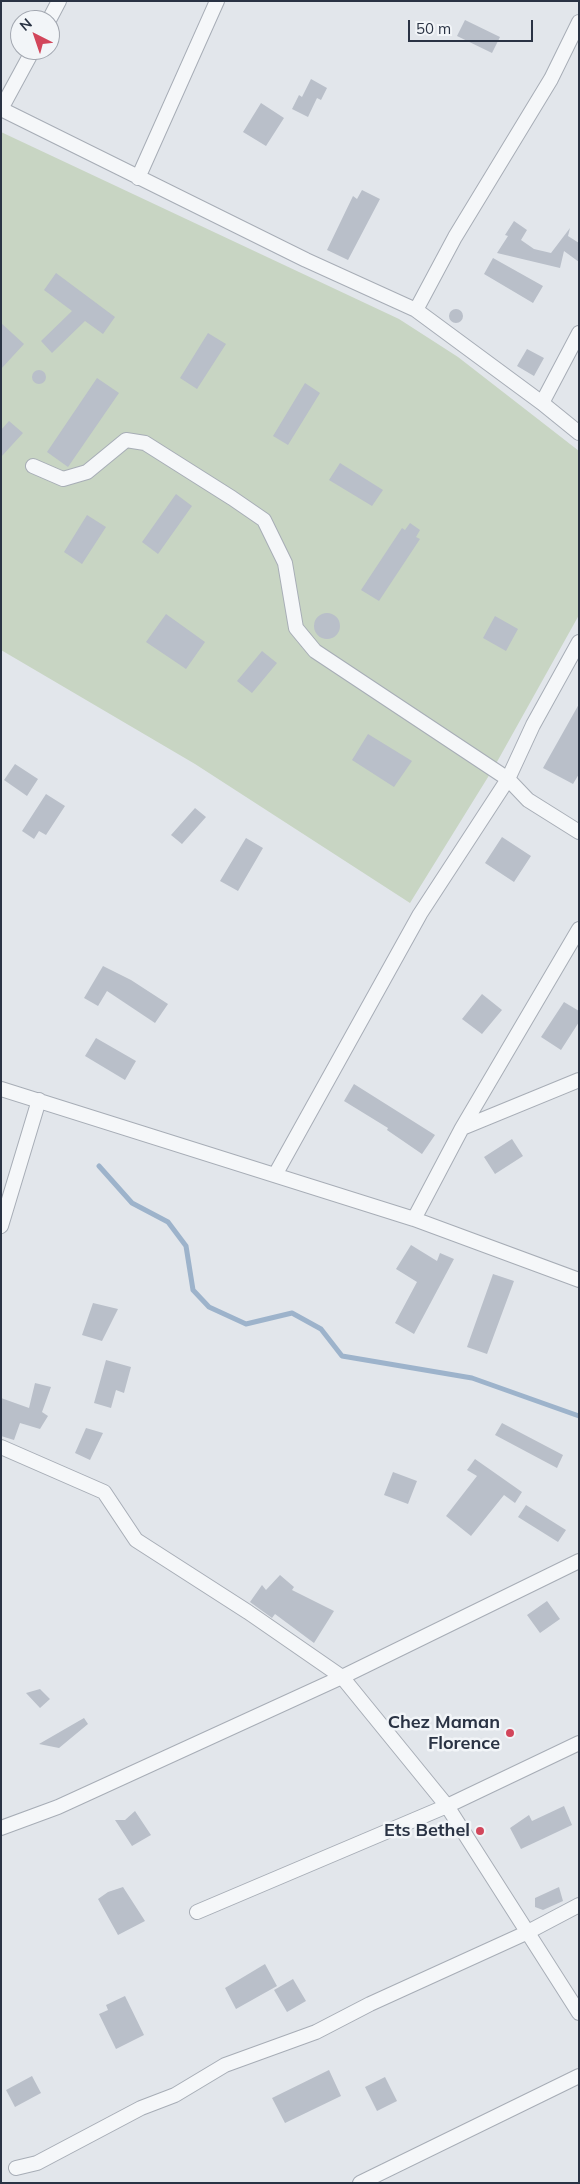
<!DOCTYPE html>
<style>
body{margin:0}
#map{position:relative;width:580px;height:2184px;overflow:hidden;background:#e2e6eb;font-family:Mulish,sans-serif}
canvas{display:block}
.frame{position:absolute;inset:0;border:2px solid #2a3344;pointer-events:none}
.north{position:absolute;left:10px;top:10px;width:50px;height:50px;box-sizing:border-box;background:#f2f5f8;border:1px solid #a2a7b0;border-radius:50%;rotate:319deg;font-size:14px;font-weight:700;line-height:20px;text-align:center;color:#2a3344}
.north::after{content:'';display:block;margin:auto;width:18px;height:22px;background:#d2465b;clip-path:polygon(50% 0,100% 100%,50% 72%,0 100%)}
.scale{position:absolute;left:408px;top:20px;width:125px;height:22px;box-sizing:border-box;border:2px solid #2a3344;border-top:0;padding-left:6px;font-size:15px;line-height:18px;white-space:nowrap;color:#2a3344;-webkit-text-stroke:4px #f2f5f8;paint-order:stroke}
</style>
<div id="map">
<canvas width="580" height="2184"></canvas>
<div class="frame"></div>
<div class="north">N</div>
<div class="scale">50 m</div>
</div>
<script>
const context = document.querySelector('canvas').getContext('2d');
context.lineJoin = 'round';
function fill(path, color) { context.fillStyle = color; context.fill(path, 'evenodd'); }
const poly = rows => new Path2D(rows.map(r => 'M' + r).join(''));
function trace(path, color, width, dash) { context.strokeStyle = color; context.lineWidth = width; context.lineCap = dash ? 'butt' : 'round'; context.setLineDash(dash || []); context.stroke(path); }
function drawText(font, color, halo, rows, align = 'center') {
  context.font = font + ' Mulish,sans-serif'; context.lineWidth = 5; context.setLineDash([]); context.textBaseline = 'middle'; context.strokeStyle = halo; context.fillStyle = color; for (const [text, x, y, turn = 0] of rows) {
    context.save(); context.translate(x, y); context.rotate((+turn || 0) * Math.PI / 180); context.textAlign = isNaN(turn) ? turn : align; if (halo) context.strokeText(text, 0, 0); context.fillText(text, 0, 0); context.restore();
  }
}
fill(poly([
 [1,132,399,319,458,357,579,451,579,615,493,769,410,903,195,764,1,650]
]), '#c8d5c3');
trace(poly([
 [99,1166,132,1203,168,1222,186,1246,193,1290,209,1307,246,1324,292,1313,321,1329,342,1356,472,1378,579,1416]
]), '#9db3cb', 5);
fill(poly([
 [465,20,500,37,492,53,457,36],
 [311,79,327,88,321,100,317,98,308,117,292,109,299,95,302,97],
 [261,103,284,118,266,146,243,132],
 [362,190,380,199,348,260,327,250,353,196,357,199],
 [514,221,527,230,521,240,534,249,551,253,570,228,568,236,579,243,579,262,564,251,560,268,497,253,508,236,505,235],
 [493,258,543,286,533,303,484,274],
 [56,273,115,317,103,334,85,321,52,353,41,341,72,311,44,290],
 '449 316a7 7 0 1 1 14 0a7 7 0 1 1-14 0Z',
 [1,323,24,344,1,369],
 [208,333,226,344,197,389,180,378],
 [527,349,544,358,534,376,517,366],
 '32 377a7 7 0 1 1 14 0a7 7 0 1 1-14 0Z',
 [97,378,119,393,68,467,47,452],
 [305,383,320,393,288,445,273,436],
 [9,421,23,433,1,457,1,430],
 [340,463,383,490,372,506,329,480],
 [176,494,192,506,158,554,142,542],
 [87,515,106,527,82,564,64,552],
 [410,523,420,530,416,537,420,539,379,601,361,590,402,528,405,530],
 '314 626a13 13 0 1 1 26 0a13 13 0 1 1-26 0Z',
 [166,614,205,642,186,669,146,642],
 [495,616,518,629,506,651,483,638],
 [262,651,277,663,252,693,237,681],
 [579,704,579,774,573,784,543,768],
 [368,734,412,761,394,787,352,760],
 [15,764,38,779,27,796,4,780],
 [46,794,65,806,46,835,39,831,34,839,22,831],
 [195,808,206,817,182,844,171,835],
 [502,837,531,856,514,882,485,863],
 [246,838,263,848,238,891,220,881],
 [103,966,131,980,168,1004,155,1023,107,991,98,1006,84,998],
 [482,994,502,1010,482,1034,462,1019],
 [564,1002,579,1011,579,1022,561,1050,541,1037],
 [96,1038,136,1061,125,1080,85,1056],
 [354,1084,435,1135,422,1154,387,1130,388,1128,344,1101],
 [512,1139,523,1156,495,1174,484,1157],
 [411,1245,437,1261,440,1253,454,1259,414,1334,395,1323,417,1282,396,1269],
 [493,1274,514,1281,487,1354,467,1347],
 [93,1303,118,1309,102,1341,82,1335],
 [106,1360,131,1367,124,1393,116,1390,111,1408,94,1403],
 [35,1383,51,1387,42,1412,48,1416,40,1429,20,1423,14,1440,1,1436,1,1398,29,1408],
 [502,1423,563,1455,557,1468,495,1435],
 [86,1428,103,1433,90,1460,75,1453],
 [475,1459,522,1492,515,1503,504,1495,471,1536,446,1516,477,1476,467,1470],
 [393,1472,417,1481,408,1504,384,1495],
 [526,1505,566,1530,558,1542,518,1517],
 [280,1575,294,1587,292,1590,334,1611,314,1643,275,1614,272,1618,250,1602,262,1585,266,1590],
 [547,1601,560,1619,540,1633,527,1615],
 [40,1689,50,1699,40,1708,26,1693],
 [84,1718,88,1724,59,1748,39,1744],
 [564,1806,572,1825,521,1849,510,1828,529,1815,532,1821],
 [135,1811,151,1835,132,1846,115,1820,125,1820],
 [123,1887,145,1921,118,1935,98,1899,108,1892],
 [559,1887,563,1901,543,1910,535,1907,535,1898],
 [265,1964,277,1986,236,2009,225,1988],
 [293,1979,306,2001,287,2012,274,1990],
 [125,1996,144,2035,116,2049,99,2014,108,2010,106,2005],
 [329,2070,341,2096,285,2123,272,2098],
 [32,2076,41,2093,15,2107,6,2090],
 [385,2077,397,2101,377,2111,365,2087]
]), '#b9bfc9');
const street = poly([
 [49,20,59,1],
 [1,109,306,260,416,310,542,403,579,433],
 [1,109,33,50],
 [138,178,217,1],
 [416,310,455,237,551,79,579,22],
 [542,403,579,333],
 [33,466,63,479,87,472,126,440,145,443,232,498,264,520,285,563,296,628,315,651,508,779,420,914,275,1175],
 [579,642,533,725,508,779,528,800,579,832],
 [1,1089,414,1219,579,1280],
 [462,1128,579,1080],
 [414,1219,462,1128,579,929],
 [1,1226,39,1100],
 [1,1447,104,1492,136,1540,248,1612,342,1677,447,1806,579,2013],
 [1,1828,58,1807,342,1677,579,1561],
 [197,1912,447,1806,579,1743],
 [16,2168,37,2163,141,2108,175,2095,225,2065,316,2032,370,2004,526,1933,579,1905],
 [360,2183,579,2076]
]);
trace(street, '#a7adb6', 16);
trace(street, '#f5f7f9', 14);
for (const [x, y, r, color] of [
 [510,1733,5,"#d2465b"],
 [480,1831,5,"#d2465b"]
]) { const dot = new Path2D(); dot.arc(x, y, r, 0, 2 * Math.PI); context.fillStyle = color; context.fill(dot); trace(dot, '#f2f5f8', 2); }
drawText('bold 18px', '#2a3344', '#f2f5f8', [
 ["Chez Maman",500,1723],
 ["Florence",500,1744],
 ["Ets Bethel",470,1831]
], 'right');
</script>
